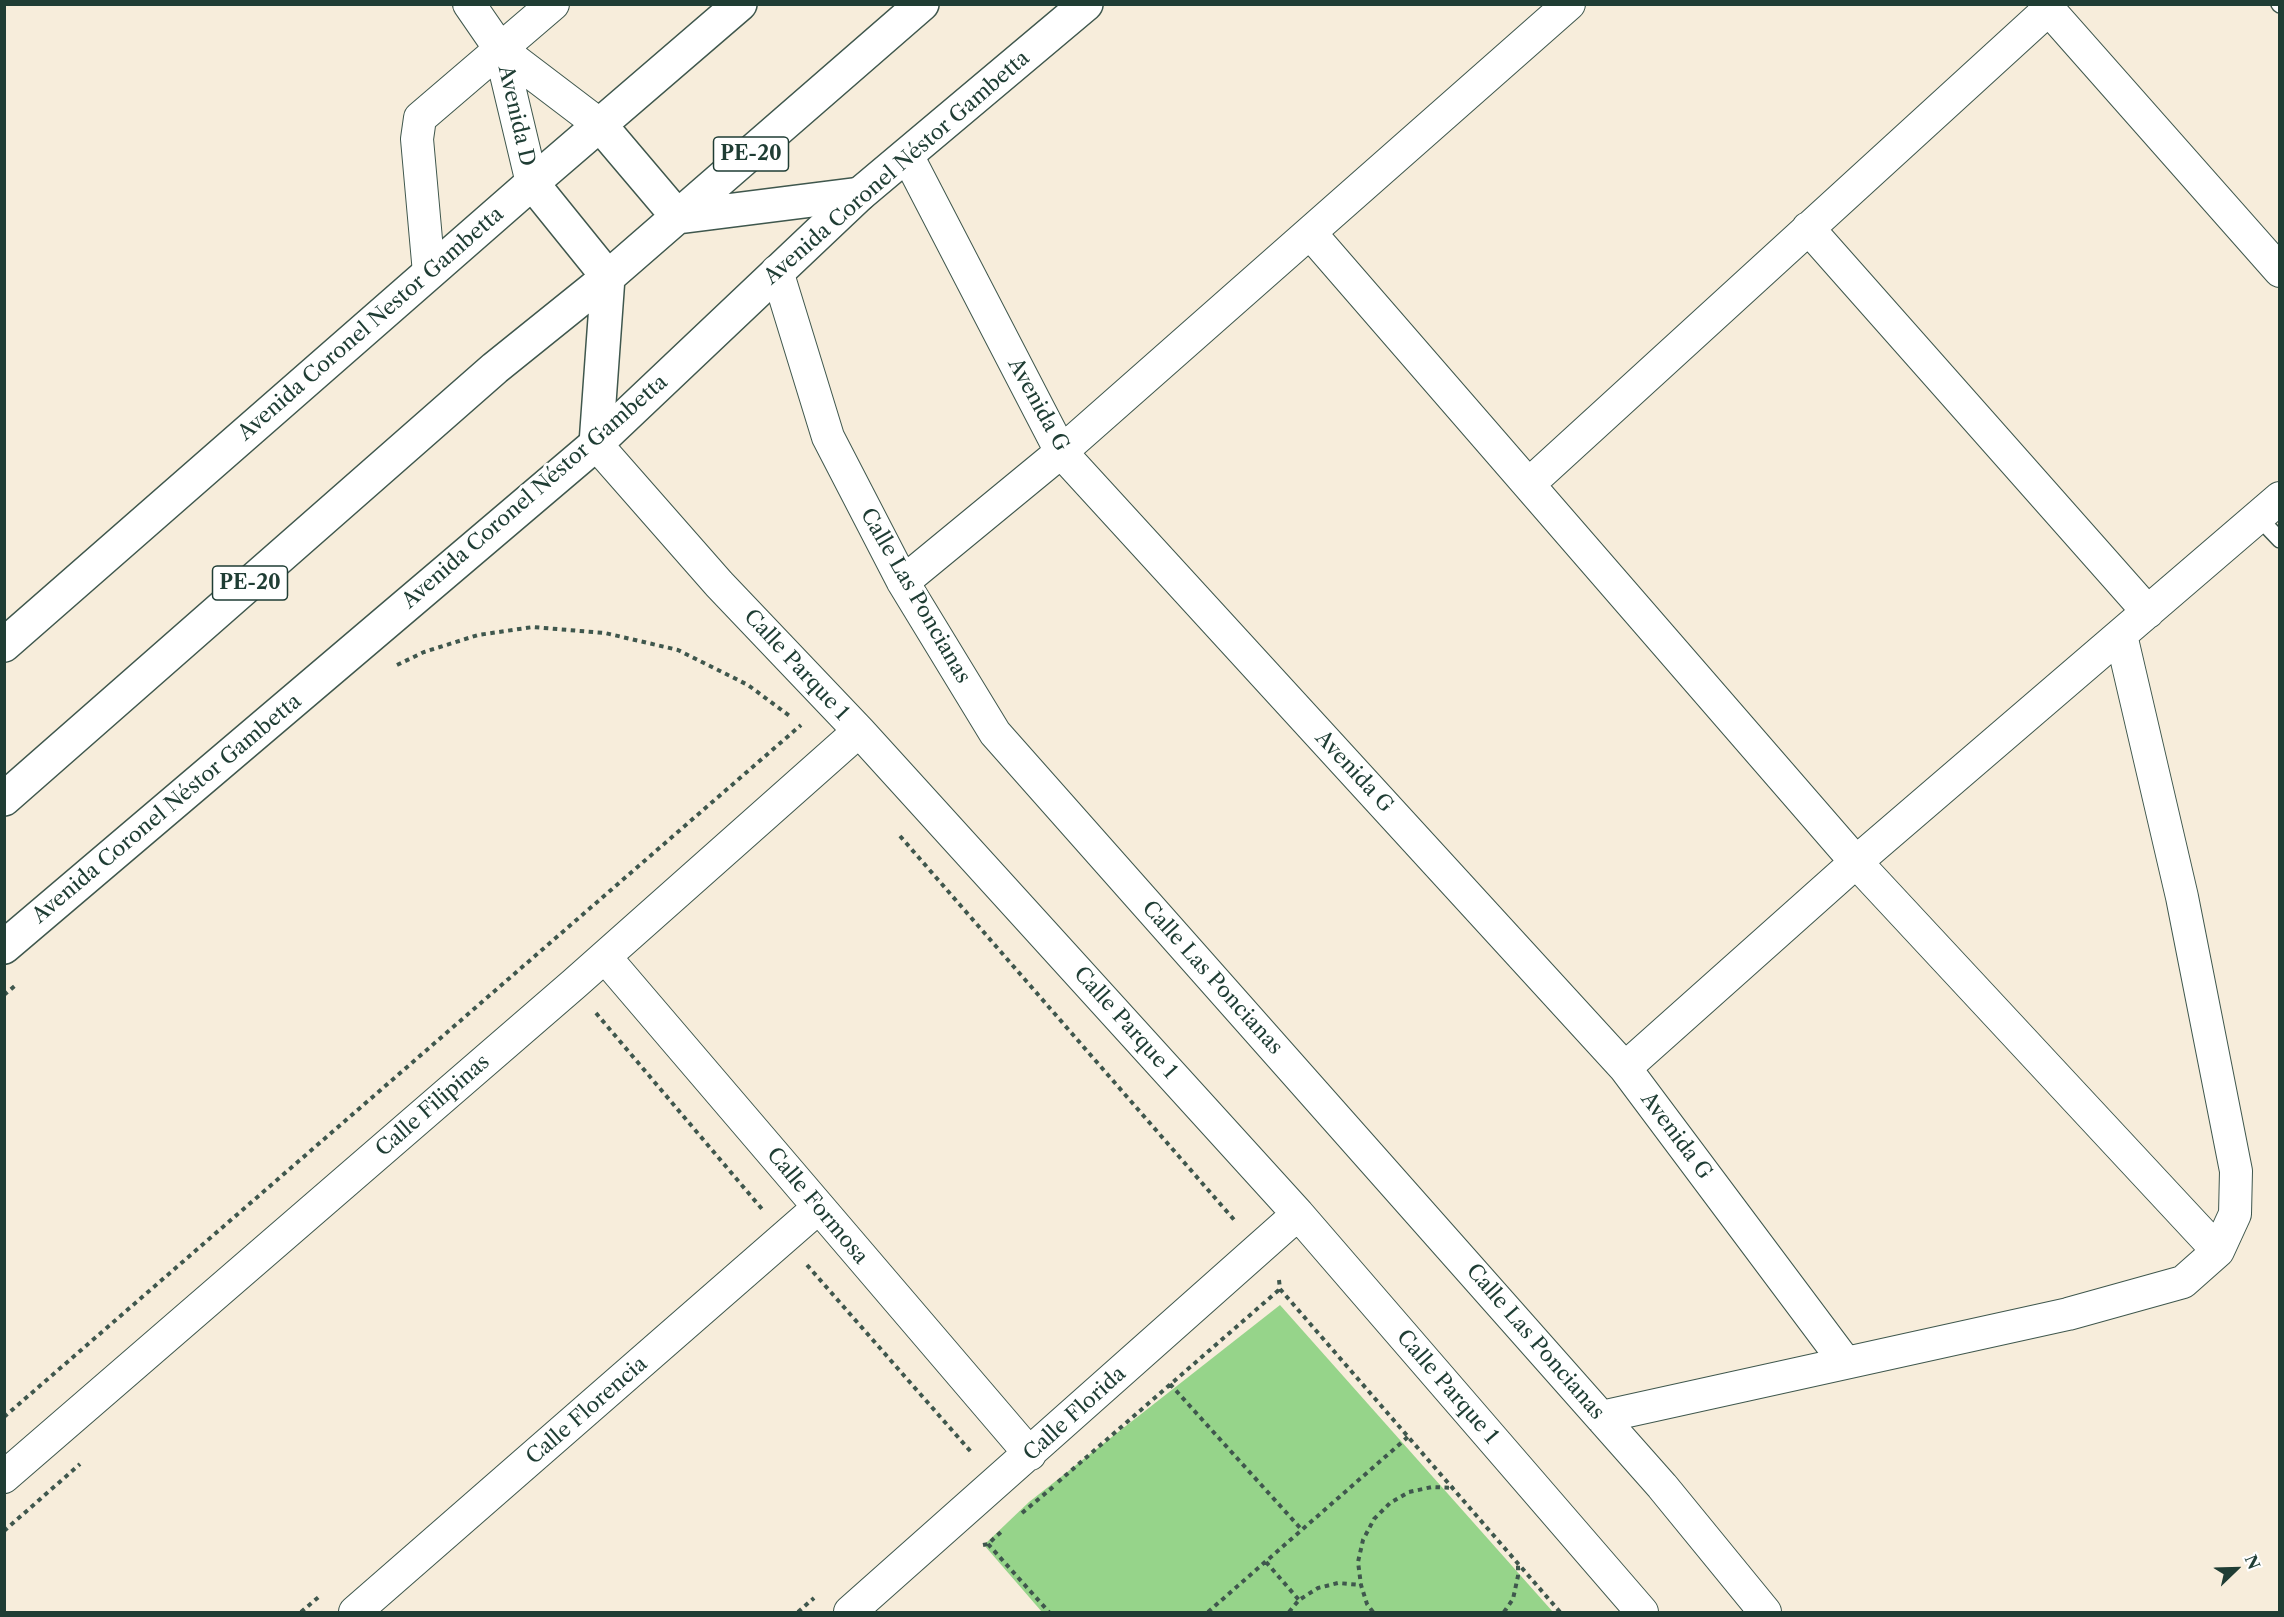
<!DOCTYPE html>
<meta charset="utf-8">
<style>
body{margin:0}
#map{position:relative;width:2284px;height:1617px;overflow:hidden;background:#f7eddb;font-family:"Libre Caslon Text",serif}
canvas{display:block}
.frame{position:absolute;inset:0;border:6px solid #1f3d34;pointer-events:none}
.north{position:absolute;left:2206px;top:1539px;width:60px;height:60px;-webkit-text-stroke:4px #fff;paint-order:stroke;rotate:67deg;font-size:16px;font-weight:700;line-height:24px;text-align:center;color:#1f3d34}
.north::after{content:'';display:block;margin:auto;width:21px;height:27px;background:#1f3d34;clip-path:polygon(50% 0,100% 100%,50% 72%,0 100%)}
</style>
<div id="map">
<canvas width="2284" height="1617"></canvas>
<div class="frame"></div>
<div class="north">N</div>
</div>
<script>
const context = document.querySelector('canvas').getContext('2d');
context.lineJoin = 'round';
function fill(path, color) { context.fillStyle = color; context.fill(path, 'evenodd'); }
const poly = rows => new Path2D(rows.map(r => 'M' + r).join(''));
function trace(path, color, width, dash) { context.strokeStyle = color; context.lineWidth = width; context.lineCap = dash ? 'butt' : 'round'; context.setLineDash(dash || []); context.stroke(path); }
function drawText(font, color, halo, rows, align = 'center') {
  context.font = font + ' "Libre Caslon Text",serif'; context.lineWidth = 6; context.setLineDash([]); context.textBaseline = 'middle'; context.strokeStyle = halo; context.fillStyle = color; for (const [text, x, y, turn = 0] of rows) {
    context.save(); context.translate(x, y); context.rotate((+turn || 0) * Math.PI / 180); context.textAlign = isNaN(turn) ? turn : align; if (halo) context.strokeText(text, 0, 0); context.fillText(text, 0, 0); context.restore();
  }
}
fill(poly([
 [1280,1305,1553,1612,1042,1612,984,1545,1029,1502]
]), '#96d48a');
const lane = poly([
 [2279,4,2280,5],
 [2258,517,2280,540]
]);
const street = poly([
 [469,4,500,49,600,125],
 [2044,4,2280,271],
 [500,49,532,183],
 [907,155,1061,452,1625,1068,1845,1362],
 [1808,228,2148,612],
 [1311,234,1856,862,2218,1251],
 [777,271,828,437,903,582,995,733,1662,1486,1765,1612],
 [429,273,417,139,420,118,553,4],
 [596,444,719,584,859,731,1298,1214,1642,1612],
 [1529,484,2049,9],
 [903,582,1061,452,1569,4],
 [605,957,1030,1454],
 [1625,1068,1856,862,2280,498],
 [1601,1417,2068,1314,2183,1282,2218,1251,2235,1214,2236,1171,2182,897,2121,635],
 [4,1477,574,984,859,731],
 [355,1612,818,1208],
 [850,1612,1298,1214]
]);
const secondary = poly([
 [4,947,596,444,860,194,1086,4]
]);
const highway = poly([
 [600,125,678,217],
 [532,183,608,277,596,444],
 [678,217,860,194],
 [4,645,532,183,740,4],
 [4,799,495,368,608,277,922,4]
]);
trace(lane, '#3f574d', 18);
trace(street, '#3f574d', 34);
trace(secondary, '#3f574d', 36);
trace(highway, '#3f574d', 36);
trace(poly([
 [397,665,424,652,478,635,533,627,605,633,678,650,748,685,791,717],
 [900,836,1236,1222],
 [4,995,17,984],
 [596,1013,762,1209],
 [807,1265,972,1453],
 [1279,1280,1280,1289,1560,1612],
 [1170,1384,1302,1530],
 [4,1417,801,725],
 [1058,1482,1280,1289],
 [1022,1513,1053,1487],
 [4,1531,80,1464],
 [988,1544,1049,1612],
 [983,1545,988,1544,1001,1532],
 [1266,1562,1299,1600],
 [301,1612,321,1595],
 [798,1612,814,1598],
 [1208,1612,1409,1436],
 [1289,1612,1299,1600,1318,1588,1338,1583,1361,1585],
 [1373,1612,1367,1604,1361,1585,1358,1562,1363,1540,1374,1519,1390,1503,1409,1492,1432,1487,1454,1488],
 [1504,1612,1513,1599,1518,1576,1518,1562]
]), '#3f574d', 4, [4.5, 4.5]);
trace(lane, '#fff', 15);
trace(street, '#fff', 32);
trace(secondary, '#fff', 33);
trace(highway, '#fff', 33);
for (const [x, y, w] of [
 [751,154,75],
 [250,583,75]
]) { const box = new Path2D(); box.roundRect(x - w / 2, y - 17, w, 34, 4.5); context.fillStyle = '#fff'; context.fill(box); trace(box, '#1f3d34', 1.5); }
drawText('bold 20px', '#1f3d34', null, [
 ["PE-20",751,154],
 ["PE-20",250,583]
]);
drawText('21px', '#1f3d34', '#fff', [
 ["Avenida D",516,116,77],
 ["Avenida Coronel Néstor Gambetta",897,168,-41],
 ["Avenida Coronel Nestor Gambetta",371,324,-41],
 ["Avenida G",1038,405,61],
 ["Avenida Coronel Néstor Gambetta",535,492,-41],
 ["Calle Las Poncianas",915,596,60],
 ["Calle Parque 1",796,665,47],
 ["Avenida G",1354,772,47],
 ["Avenida Coronel Néstor Gambetta",167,809,-40],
 ["Calle Las Poncianas",1212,978,48],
 ["Calle Parque 1",1125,1023,48],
 ["Calle Filipinas",433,1106,-41],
 ["Avenida G",1676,1136,53],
 ["Calle Formosa",817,1206,50],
 ["Calle Las Poncianas",1535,1342,49],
 ["Calle Parque 1",1447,1387,49],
 ["Calle Florencia",587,1411,-41],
 ["Calle Florida",1075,1414,-42]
]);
</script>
